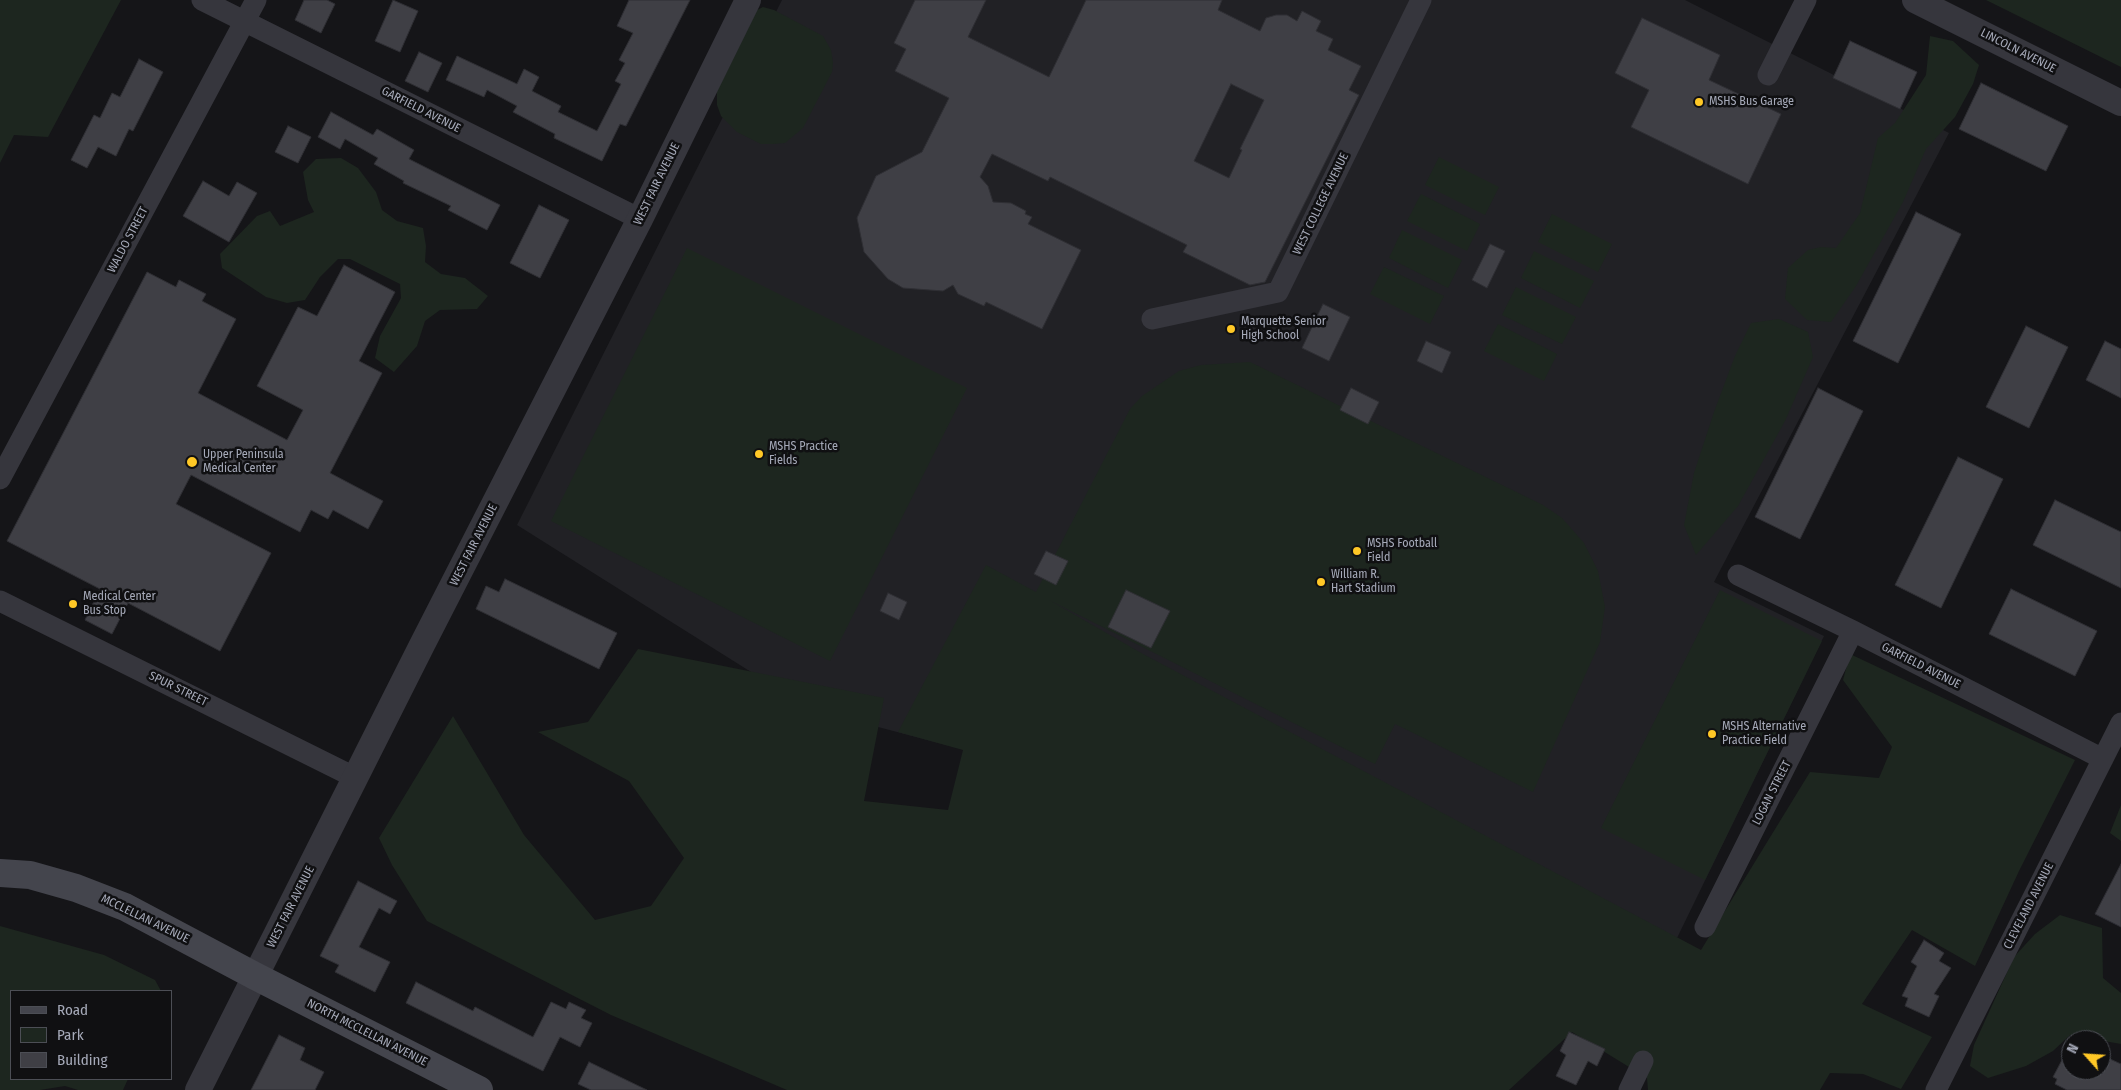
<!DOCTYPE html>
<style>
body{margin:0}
#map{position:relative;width:2121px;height:1090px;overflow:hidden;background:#151518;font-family:"Fira Sans Condensed",sans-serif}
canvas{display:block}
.legend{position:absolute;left:10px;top:990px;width:162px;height:90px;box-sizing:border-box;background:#101012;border:1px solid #4c4e55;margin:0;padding:6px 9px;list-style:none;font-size:15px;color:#a6aab9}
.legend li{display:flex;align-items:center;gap:10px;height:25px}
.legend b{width:25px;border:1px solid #4c4e55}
.north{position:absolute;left:2061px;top:1030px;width:50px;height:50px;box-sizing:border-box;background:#101012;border:1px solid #4c4e55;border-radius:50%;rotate:296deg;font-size:14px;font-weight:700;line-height:20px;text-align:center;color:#a6aab9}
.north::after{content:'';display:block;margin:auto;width:18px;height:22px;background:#ffc826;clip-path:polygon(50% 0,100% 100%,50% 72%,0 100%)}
</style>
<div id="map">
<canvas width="2121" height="1090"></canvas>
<ul class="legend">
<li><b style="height:6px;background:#44454d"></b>Road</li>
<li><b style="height:14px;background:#1d261f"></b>Park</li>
<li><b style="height:14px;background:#3f3f45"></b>Building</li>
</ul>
<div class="north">N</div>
</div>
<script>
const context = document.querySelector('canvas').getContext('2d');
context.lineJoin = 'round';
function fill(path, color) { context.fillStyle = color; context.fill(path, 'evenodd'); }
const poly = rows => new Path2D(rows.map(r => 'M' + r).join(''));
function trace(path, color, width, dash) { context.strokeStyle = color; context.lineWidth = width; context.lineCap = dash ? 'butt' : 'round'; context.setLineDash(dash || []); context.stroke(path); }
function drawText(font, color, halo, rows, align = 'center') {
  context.font = font + ' "Fira Sans Condensed",sans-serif'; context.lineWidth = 5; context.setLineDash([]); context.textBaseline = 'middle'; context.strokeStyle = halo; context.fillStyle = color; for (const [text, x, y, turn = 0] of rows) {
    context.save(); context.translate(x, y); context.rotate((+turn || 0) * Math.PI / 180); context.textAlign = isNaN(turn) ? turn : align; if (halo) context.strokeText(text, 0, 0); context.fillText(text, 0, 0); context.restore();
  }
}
fill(poly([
 [782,0,1685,0,1949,133,1714,582,1824,636,1677,938,810,709,517,525]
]), '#212125');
fill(poly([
 [0,0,121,0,48,137,14,135,0,163],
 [1986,0,2121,0,2121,67],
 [763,7,774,10,823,36,831,50,833,63,832,72,803,128,785,143,773,144,761,144,737,132,721,116,717,105,717,91,757,10],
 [1930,36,1953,41,1979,65,1973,84,1955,117,1926,149,1903,202,1856,286,1831,322,1807,320,1785,299,1788,268,1808,250,1821,247,1836,248,1860,213,1878,138,1895,123,1926,75],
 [1439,157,1499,187,1485,215,1425,185],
 [341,158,358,168,376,192,382,210,397,221,423,228,426,246,425,262,441,274,465,278,488,296,477,309,440,310,425,321,417,346,394,372,375,358,380,336,401,298,400,284,350,259,338,259,320,277,305,300,287,303,266,297,222,268,220,254,257,216,270,211,280,226,314,212,308,200,303,172,316,159],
 [1421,194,1480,224,1467,251,1407,221],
 [1552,214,1612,244,1598,272,1538,242],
 [1402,230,1462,260,1448,288,1389,258],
 [687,248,967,388,830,661,551,521],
 [1534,251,1594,281,1580,308,1521,278],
 [1384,267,1444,296,1430,324,1370,294],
 [1516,287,1576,317,1562,344,1502,315],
 [1779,319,1808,332,1813,357,1785,421,1738,506,1696,555,1684,525,1694,473,1714,412,1735,356,1751,323],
 [1498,324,1557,354,1544,381,1484,351],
 [1250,362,1543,505,1562,518,1584,543,1598,571,1605,607,1600,642,1533,792,1395,724,1375,764,1049,600,1143,654,1701,950,1810,772,1879,778,1892,747,1843,680,1850,654,2075,760,2019,871,1975,966,1912,930,1862,1004,1932,1037,1901,1089,1863,1074,1830,1073,1820,1090,1648,1090,1647,1078,1572,1032,1509,1090,787,1090,611,1015,427,921,392,865,379,838,453,716,524,835,595,920,651,906,684,858,629,781,538,732,588,722,638,649,884,698,864,801,948,810,963,750,898,732,986,565,1036,592,1130,409,1142,396,1179,371,1201,365],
 [1720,590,1822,641,1705,880,1601,828],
 [2121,805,2121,841,2110,833],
 [2060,915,2102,928,2103,978,2121,993,2121,1044,2070,1035,2053,1051,2026,1066,1988,1078,1970,1066,1974,1045,2014,957,2035,934],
 [0,926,104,955,155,980,161,991,11,991,11,1079,128,1079,123,1090,78,1090,65,1086,40,1090,0,1090]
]), '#1d261f');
const building = poly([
 [304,0,327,0,335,4,321,33,295,20,304,0],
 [393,0,418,11,400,52,375,41,393,0],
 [629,0,690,0,626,126,620,124,602,161,554,138,555,134,513,112,517,106,487,90,484,97,446,80,457,56,517,84,524,69,539,77,532,91,561,106,558,112,597,131,621,84,615,81,625,63,619,60,633,33,617,26,629,0],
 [915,0,986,0,968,37,1049,77,1086,0,1222,0,1218,10,1260,31,1266,18,1276,15,1287,15,1297,21,1302,11,1321,21,1316,31,1333,39,1328,50,1361,66,1349,90,1359,95,1265,282,1250,285,1183,252,1187,245,1050,177,1048,181,992,154,980,177,988,186,993,202,1011,203,1026,211,1025,214,1032,217,1028,224,1081,250,1042,329,986,302,984,306,958,294,953,285,943,291,903,288,888,279,864,252,857,218,876,176,922,152,949,98,895,71,906,49,894,43,915,0],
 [1231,84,1264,100,1240,149,1242,150,1229,178,1194,161,1231,84],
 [1642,18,1720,55,1709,80,1781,114,1748,184,1631,127,1649,90,1615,73,1642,18],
 [1850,41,1917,72,1900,109,1833,78,1850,41],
 [419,52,442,63,428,92,405,81,419,52],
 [139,59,163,72,133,131,129,129,116,156,98,147,87,168,71,160,94,115,100,118,112,93,120,97,139,59],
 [1981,83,2068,126,2046,171,1959,129,1981,83],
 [331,112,373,135,377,129,414,150,409,159,500,205,487,230,448,210,451,206,403,183,404,181,374,164,378,158,345,139,340,149,318,137,331,112],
 [288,126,311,137,298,163,275,152,288,126],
 [203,181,229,196,237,182,257,193,229,242,183,216,203,181],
 [539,205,569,220,540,278,510,263,539,205],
 [1916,212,1961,234,1898,363,1853,341,1916,212],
 [1490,244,1505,251,1487,288,1472,280,1490,244],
 [344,265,395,292,359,361,382,373,330,473,383,501,368,529,333,510,328,519,311,510,300,532,191,475,176,504,271,553,220,651,128,603,112,634,85,620,100,589,7,541,147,272,176,287,179,280,206,294,202,301,236,319,198,393,287,440,303,410,257,386,298,307,317,316,344,265],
 [1323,304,1350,317,1329,361,1302,348,1323,304],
 [2026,326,2068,347,2029,428,1986,407,2026,326],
 [1426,341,1451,352,1442,373,1417,361,1426,341],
 [2105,341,2121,349,2121,398,2086,380,2105,341],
 [1351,388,1379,402,1368,424,1340,410,1351,388],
 [1818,388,1863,411,1800,539,1755,517,1818,388],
 [1958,457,2003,479,1941,608,1895,585,1958,457],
 [2055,500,2121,532,2121,588,2033,545,2055,500],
 [1046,551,1068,561,1056,585,1034,574,1046,551],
 [505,579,617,633,599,669,476,609,486,586,499,592,505,579],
 [2011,589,2097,631,2075,676,1989,634,2011,589],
 [1126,590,1170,611,1151,648,1108,627,1126,590],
 [888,593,907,602,899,620,880,611,888,593],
 [2121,864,2121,927,2095,914,2121,864],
 [358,881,397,901,390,914,379,908,359,947,390,962,375,992,335,972,339,965,320,956,358,881],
 [1924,940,1944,953,1939,961,1951,968,1934,994,1939,996,1929,1017,1905,1006,1908,998,1902,996,1917,966,1911,962,1924,940],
 [416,982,473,1011,475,1007,533,1037,551,1002,566,1009,569,1002,586,1010,581,1018,592,1023,580,1047,560,1037,543,1071,406,1003,416,982],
 [1569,1032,1605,1049,1597,1066,1588,1061,1576,1085,1556,1076,1566,1055,1560,1051,1569,1032],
 [279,1035,305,1048,300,1060,324,1072,315,1090,251,1090,279,1035],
 [2071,1043,2071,1070,2093,1070,2102,1074,2110,1059,2121,1064,2121,1090,2067,1090,2055,1084,2057,1079,2053,1077,2071,1043],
 [589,1062,647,1090,591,1090,578,1084,589,1062]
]);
fill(building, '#3f3f45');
trace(building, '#2f2f34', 1);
trace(poly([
 [202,0,640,219],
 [1768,75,1806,0],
 [1152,319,1278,292,1421,0],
 [0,479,256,0],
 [1738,575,1853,631,2103,759],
 [0,601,356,778],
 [1705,927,1853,631],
 [1629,1090,1643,1061],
 [1936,1090,2121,723]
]), '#36363d', 21);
trace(poly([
 [1915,0,2121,103],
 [198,1090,423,643,640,219,748,0]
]), '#36363d', 26);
trace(poly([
 [0,873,30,875,76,888,125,907,255,976,479,1090]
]), '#44454d', 28);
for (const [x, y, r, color] of [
 [1699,102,5,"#ffc826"],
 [1231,329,5,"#ffc826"],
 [759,454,5,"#ffc826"],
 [192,462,6,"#ffc826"],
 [1357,551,5,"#ffc826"],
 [1321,582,5,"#ffc826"],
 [73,604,5,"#ffc826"],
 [1712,734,5,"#ffc826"]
]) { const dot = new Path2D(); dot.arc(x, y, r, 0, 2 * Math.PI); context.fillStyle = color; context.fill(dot); trace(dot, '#101012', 2); }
drawText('12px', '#a6aab9', '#101012', [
 ["LINCOLN AVENUE",2018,51,27],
 ["GARFIELD AVENUE",421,110,27],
 ["WEST FAIR AVENUE",657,184,-64],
 ["WEST COLLEGE AVENUE",1321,204,-64],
 ["WALDO STREET",128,240,-62],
 ["WEST FAIR AVENUE",474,545,-63],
 ["GARFIELD AVENUE",1921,666,27],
 ["SPUR STREET",178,689,26],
 ["LOGAN STREET",1772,793,-63],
 ["CLEVELAND AVENUE",2029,906,-63],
 ["WEST FAIR AVENUE",291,907,-63],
 ["MCCLELLAN AVENUE",145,919,26],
 ["NORTH MCCLELLAN AVENUE",367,1033,27]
]);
drawText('12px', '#a6aab9', '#101012', [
 ["MSHS Bus Garage",1709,102],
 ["Marquette Senior",1241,322],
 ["High School",1241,336],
 ["MSHS Practice",769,447],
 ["Fields",769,461],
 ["Upper Peninsula",203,455],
 ["Medical Center",203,469],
 ["MSHS Football",1367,544],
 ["Field",1367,558],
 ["William R.",1331,575],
 ["Hart Stadium",1331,589],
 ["Medical Center",83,597],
 ["Bus Stop",83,611],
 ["MSHS Alternative",1722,727],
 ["Practice Field",1722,741]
], 'left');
</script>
